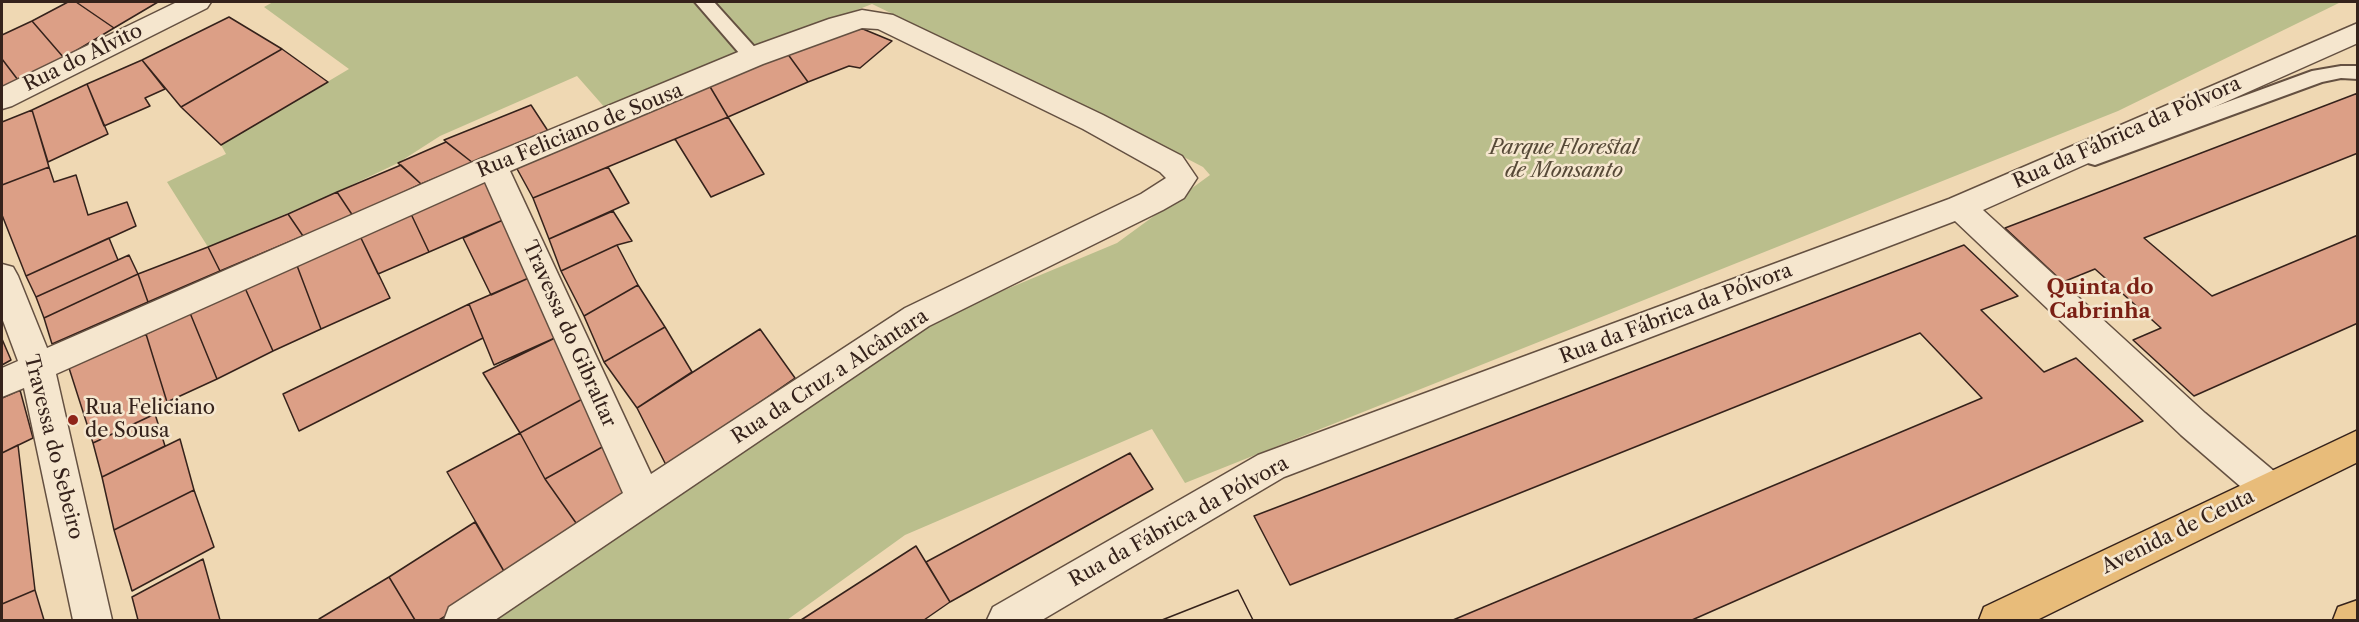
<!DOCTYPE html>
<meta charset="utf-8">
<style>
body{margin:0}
#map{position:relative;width:2359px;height:622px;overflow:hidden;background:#efd8b3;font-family:"Libre Caslon Text",serif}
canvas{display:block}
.frame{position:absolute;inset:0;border:3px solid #35221b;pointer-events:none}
</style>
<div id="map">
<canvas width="2359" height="622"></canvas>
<div class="frame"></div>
</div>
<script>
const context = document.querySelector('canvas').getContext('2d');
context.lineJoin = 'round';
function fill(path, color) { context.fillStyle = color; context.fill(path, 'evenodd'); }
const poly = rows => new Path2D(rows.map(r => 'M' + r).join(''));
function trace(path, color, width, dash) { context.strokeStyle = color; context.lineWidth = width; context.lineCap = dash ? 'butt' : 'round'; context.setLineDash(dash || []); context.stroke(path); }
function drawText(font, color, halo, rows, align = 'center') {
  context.font = font + ' "Libre Caslon Text",serif'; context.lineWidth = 5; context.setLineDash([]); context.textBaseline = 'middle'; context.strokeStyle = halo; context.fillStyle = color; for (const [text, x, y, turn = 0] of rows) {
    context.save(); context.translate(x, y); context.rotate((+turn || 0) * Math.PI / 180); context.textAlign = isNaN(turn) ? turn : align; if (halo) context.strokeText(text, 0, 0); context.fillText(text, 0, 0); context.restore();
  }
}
fill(poly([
 [273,2,2341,2,2118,111,1185,483,1152,429,905,535,787,620,475,620,659,504,904,332,1117,243,1210,175,1203,167,1103,115,872,4,606,109,577,76,440,136,398,163,337,192,208,247,167,182,226,154,221,145,349,69,264,7]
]), '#babe8c');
const building = poly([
 [68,2,76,2,114,28,64,58,32,21,68,2],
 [76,2,158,2,114,28,76,2],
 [229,17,282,49,181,107,142,60,229,17],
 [32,21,64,58,18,80,2,59,2,35,32,21],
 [863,29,892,41,860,68,849,66,808,82,787,53,853,30,863,29],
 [282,49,328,82,221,145,181,107,282,49],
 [787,53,808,82,728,117,709,85,787,53],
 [2,59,18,80,2,87,2,59],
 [142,60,165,89,145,98,150,106,104,126,87,84,142,60],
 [87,84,108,134,48,162,32,110,87,84],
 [709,85,728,117,533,198,516,167,709,85],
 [2358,93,2358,153,2144,238,2212,296,2358,235,2358,323,2194,396,2133,340,2161,328,2095,269,2063,282,2005,228,2358,93],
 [531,105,548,131,473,163,444,140,531,105],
 [32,110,49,167,2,185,2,122,32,110],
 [728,117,764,174,711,197,675,139,728,117],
 [446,142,473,163,421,184,398,163,446,142],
 [401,165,421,184,353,216,337,192,401,165],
 [49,167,54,182,76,175,88,215,127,202,136,226,26,276,2,215,2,185,49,167],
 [608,167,629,203,549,239,533,198,608,167],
 [485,180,503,220,429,252,411,214,485,180],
 [337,192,353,216,303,236,288,214,337,192],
 [613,211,632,241,617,245,561,271,549,239,613,211],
 [288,214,303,236,220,271,208,247,288,214],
 [411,214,429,252,378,274,360,236,411,214],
 [503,220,531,277,491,295,463,238,503,220],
 [360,236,390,298,321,329,296,263,360,236],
 [109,238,118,260,36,297,26,276,109,238],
 [617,245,638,285,584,316,561,271,617,245],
 [1964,245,2018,296,1981,310,2044,372,2076,358,2143,421,1692,620,1453,620,1982,398,1920,333,1290,585,1254,516,1964,245],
 [208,247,220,271,148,302,138,274,208,247],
 [129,255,138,274,44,318,36,297,129,255],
 [296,263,321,329,273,351,245,288,296,263],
 [138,274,148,302,52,344,44,318,138,274],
 [531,277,557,337,494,365,469,304,531,277],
 [638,285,665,327,604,362,584,316,638,285],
 [245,288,273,351,217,379,190,313,245,288],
 [469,304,483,338,299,431,283,394,469,304],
 [190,313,217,379,167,402,146,334,190,313],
 [665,327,692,372,637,408,604,362,665,327],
 [760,329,795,378,667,467,637,408,760,329],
 [146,334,167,402,172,406,93,443,69,368,146,334],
 [557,337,586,397,520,433,483,373,557,337],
 [2,339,11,360,2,365,2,339],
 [20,390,33,438,2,453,2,398,20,390],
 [586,397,613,441,545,479,520,433,586,397],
 [155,414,165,446,102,477,93,443,155,414],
 [520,433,545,479,581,530,508,578,447,472,520,433],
 [180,439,194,490,114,530,102,477,180,439],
 [613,441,634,495,581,530,545,479,613,441],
 [18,445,35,590,2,604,2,453,18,445],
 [1130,453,1153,489,950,602,926,562,1130,453],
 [194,490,214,547,132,591,114,530,194,490],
 [475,522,508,578,439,620,415,620,389,577,475,522],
 [916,546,950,602,924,620,801,620,916,546],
 [203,559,220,620,138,620,132,597,203,559],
 [389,577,415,620,320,620,319,619,389,577],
 [35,590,44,620,2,620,2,604,35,590],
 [1238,590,1253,620,1162,620,1238,590],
 [1238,590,1253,620,1162,620,1238,590]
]);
fill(building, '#dc9f86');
trace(building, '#35221b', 1.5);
const lane = poly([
 [695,2,714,2,760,53,763,57,760,61,746,61,695,2],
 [2341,66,2358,66,2358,79,2341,78,2322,82,2095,165,2088,163,2085,158,2088,153,2312,71,2341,66]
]);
const street = poly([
 [177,2,211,2,207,8,12,106,2,109,2,87,177,2],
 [862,10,893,15,1103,115,1182,156,1197,178,1184,198,1163,210,929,326,495,620,444,620,449,607,623,493,485,182,56,374,112,620,73,620,24,388,2,397,2,368,18,361,2,318,2,264,13,267,18,276,47,348,482,158,743,50,829,19,862,10],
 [862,28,878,29,1083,129,1160,172,1166,178,1141,194,905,308,651,474,510,171,763,64,862,28],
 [2358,23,2358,43,1983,210,2205,413,2281,477,2286,488,2281,499,2268,504,2255,499,2181,435,1955,221,1284,477,1042,620,987,620,993,607,1258,455,1949,199,2358,23]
]);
const highway = poly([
 [2358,430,2358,462,2037,620,1979,620,1984,607,2358,430],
 [2358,600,2358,620,2333,620,2338,607,2358,600]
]);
trace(lane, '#645041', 4);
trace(street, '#645041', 3);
trace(highway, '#35221b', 3);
fill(lane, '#f5e6ce');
fill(street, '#f5e6ce');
fill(highway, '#e8bc7a');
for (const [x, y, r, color] of [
 [73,420,6,"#8f2418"]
]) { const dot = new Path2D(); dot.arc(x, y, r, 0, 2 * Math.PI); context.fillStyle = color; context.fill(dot); trace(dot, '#f5e6ce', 2); }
drawText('20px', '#35221b', '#f5e6ce', [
 ["Rua do Alvito",83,58,-26],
 ["Rua Feliciano de Sousa",580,131,-22],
 ["Rua da Fábrica da Pólvora",2127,133,-24],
 ["Rua da Fábrica da Pólvora",1676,314,-21],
 ["Travessa do Gibraltar",569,334,66],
 ["Rua da Cruz a Alcântara",830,377,-33],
 ["Travessa do Sebeiro",53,447,76],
 ["Rua da Fábrica da Pólvora",1179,522,-29],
 ["Avenida de Ceuta",2178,532,-26]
]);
drawText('italic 20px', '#564937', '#f5e6ce', [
 ["Parque Florestal",1564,148],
 ["de Monsanto",1564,171]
]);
drawText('20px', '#35221b', '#f5e6ce', [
 ["Rua Feliciano",85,408],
 ["de Sousa",85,431]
], 'left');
drawText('bold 21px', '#7a1f14', '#f5e6ce', [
 ["Quinta do",2100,288],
 ["Cabrinha",2100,312]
]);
</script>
